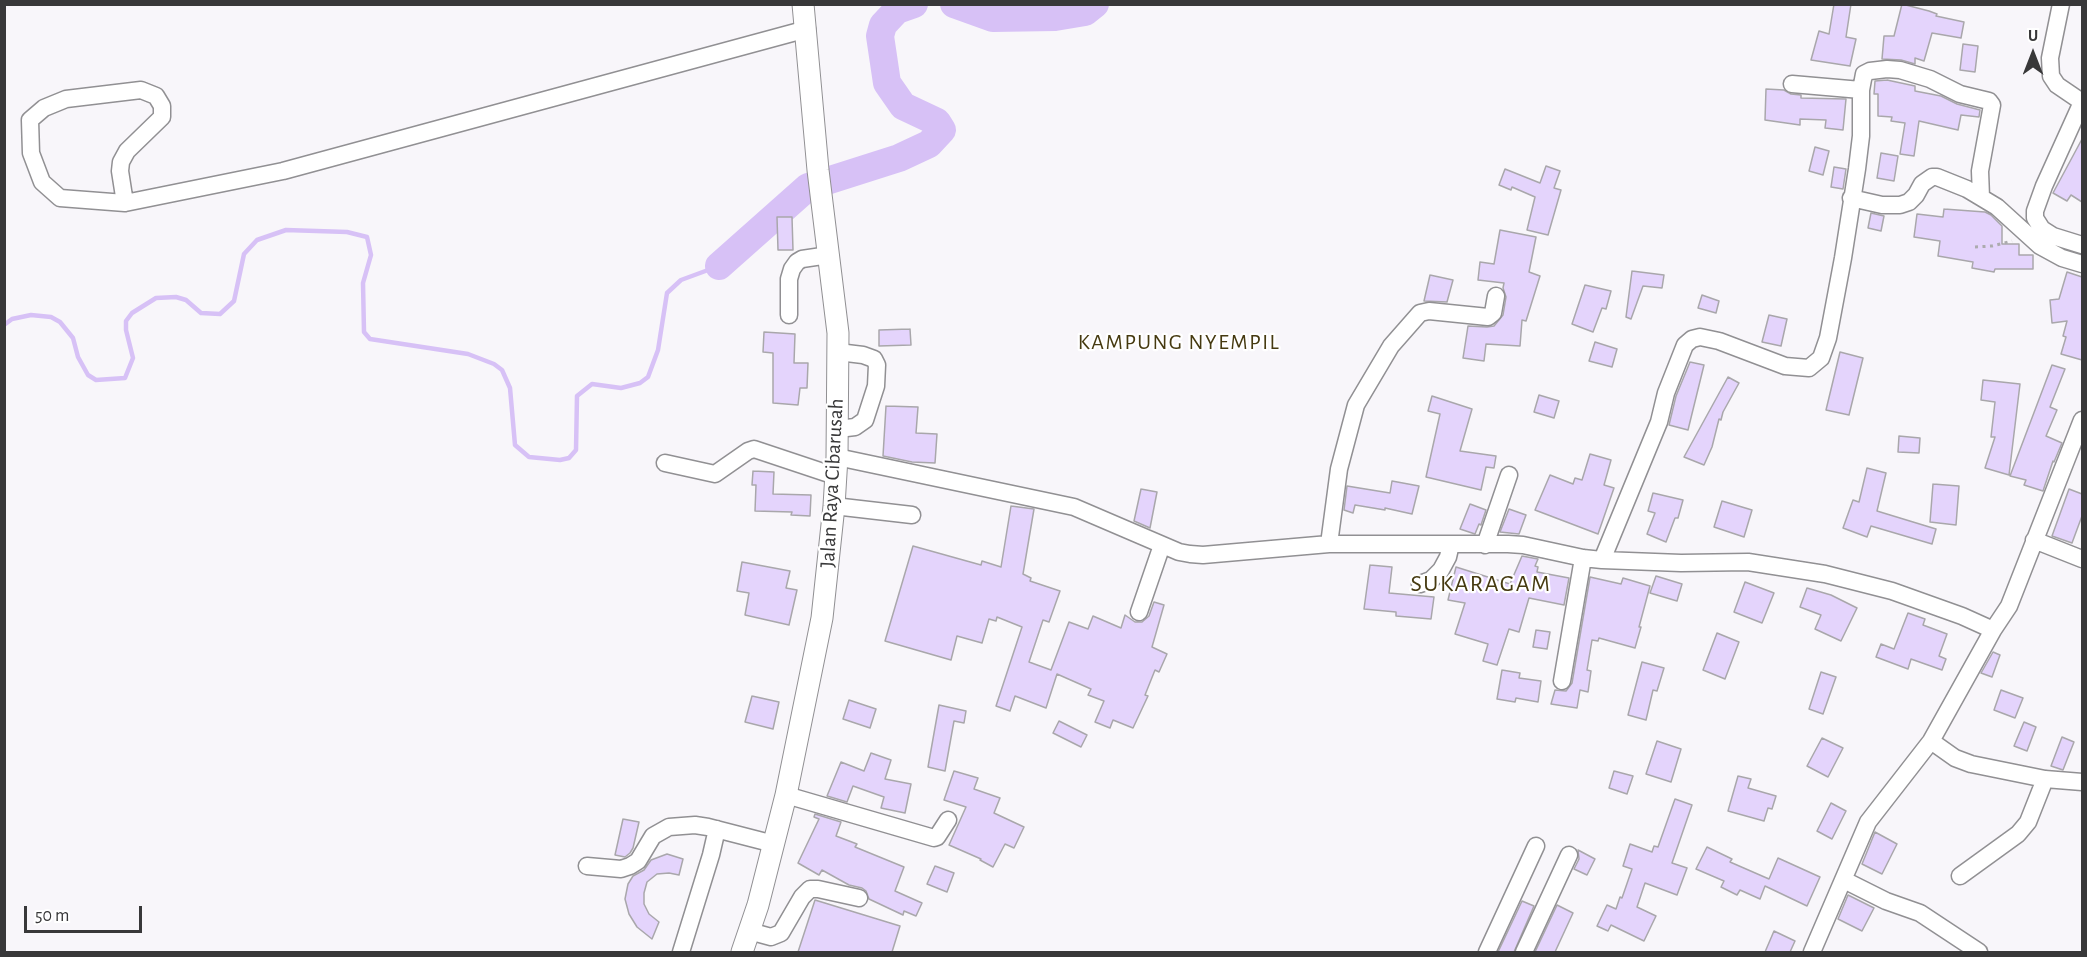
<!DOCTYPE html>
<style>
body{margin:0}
#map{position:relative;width:2087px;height:957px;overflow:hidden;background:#f8f6fa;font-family:"Alegreya Sans",sans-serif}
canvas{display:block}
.frame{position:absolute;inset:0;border:6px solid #383839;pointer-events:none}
.north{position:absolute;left:2003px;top:24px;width:60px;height:60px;-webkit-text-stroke:4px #fff;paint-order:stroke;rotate:0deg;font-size:16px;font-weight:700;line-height:24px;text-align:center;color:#383839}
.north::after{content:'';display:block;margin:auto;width:21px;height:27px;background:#383839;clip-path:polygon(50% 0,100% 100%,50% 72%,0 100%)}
.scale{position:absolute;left:24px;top:906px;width:118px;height:27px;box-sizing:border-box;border:3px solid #383839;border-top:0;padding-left:8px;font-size:18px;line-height:21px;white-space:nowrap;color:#383839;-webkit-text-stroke:4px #fff;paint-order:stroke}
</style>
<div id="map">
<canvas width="2087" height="957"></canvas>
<div class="frame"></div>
<div class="north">U</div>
<div class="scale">50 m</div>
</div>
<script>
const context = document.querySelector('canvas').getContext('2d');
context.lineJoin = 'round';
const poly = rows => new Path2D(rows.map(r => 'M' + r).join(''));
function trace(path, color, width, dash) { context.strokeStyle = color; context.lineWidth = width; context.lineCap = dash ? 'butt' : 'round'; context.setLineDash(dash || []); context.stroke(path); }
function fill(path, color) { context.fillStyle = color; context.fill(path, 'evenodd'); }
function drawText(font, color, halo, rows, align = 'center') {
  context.font = font + ' "Alegreya Sans",sans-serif'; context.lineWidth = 4.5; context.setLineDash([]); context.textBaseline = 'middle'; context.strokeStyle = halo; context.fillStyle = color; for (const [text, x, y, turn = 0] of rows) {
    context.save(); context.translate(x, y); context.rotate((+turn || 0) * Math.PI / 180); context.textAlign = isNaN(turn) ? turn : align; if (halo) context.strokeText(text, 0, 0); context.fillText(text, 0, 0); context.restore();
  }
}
trace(poly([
 [4,325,12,319,31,315,51,317,60,322,73,338,78,357,88,375,96,380,125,378,133,358,126,330,126,321,132,313,156,298,176,297,186,300,201,313,220,314,234,301,244,254,257,240,286,230,347,232,367,237,371,255,363,283,364,332,370,339,468,354,494,364,502,370,510,388,515,445,529,457,560,460,569,458,576,450,577,396,592,384,621,388,640,383,648,377,658,350,667,293,681,280,719,266]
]), '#d7c1f6', 4.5);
trace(poly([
 [954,4,993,18,1055,17,1085,12,1095,4],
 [719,266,808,187,899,158,929,144,942,130,937,122,903,106,887,83,880,36,883,25,897,10,914,4]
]), '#d7c1f6', 28);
const building = poly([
 [1834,4,1851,4,1846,37,1856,39,1850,66,1811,60,1819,31,1829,34,1834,4],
 [1902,4,1929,11,1937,14,1936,16,1964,22,1961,38,1932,33,1924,61,1915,58,1915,64,1901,60,1882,59,1884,36,1894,36,1902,4],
 [1963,44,1978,46,1975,72,1960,70,1963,44],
 [1887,80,1915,86,1915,91,1941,96,1957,104,1980,110,1979,117,1961,115,1958,130,1919,121,1914,156,1900,154,1905,123,1891,121,1892,117,1878,116,1878,94,1874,94,1875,81,1887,80],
 [1766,89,1784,90,1791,94,1801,95,1801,98,1846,99,1843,130,1825,128,1826,120,1800,119,1800,125,1765,120,1766,89],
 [2082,139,2082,202,2071,195,2067,201,2053,193,2082,139],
 [1815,147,1829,151,1823,175,1809,171,1815,147],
 [1881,153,1898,156,1894,181,1877,178,1881,153],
 [1546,166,1560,171,1554,188,1561,190,1548,235,1527,230,1535,197,1512,187,1511,190,1499,185,1505,169,1540,183,1546,166],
 [1834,167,1846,169,1843,189,1831,187,1834,167],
 [1944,209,1985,212,1991,215,2002,226,2002,244,2019,244,2019,255,2033,255,2033,269,1995,269,1994,272,1972,268,1973,262,1938,256,1940,241,1914,237,1917,214,1943,217,1944,209],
 [1871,213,1884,216,1881,231,1868,228,1871,213],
 [777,217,792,217,793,250,778,250,777,217],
 [1500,230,1536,237,1529,272,1540,276,1526,321,1522,320,1520,346,1486,344,1484,361,1463,358,1468,326,1487,327,1494,326,1503,315,1506,297,1503,288,1504,283,1478,280,1480,262,1494,264,1500,230],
 [1632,271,1664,275,1662,288,1643,286,1631,319,1626,317,1632,271],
 [2067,272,2082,277,2082,360,2061,354,2066,337,2063,336,2067,321,2052,323,2050,300,2059,299,2067,272],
 [1430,275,1453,280,1447,302,1424,301,1430,275],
 [1585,285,1611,291,1606,309,1602,308,1593,332,1572,324,1585,285],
 [1702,295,1719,301,1716,313,1698,308,1702,295],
 [1769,315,1787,319,1781,346,1762,342,1769,315],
 [910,329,911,345,879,346,879,330,910,329],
 [764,332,795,334,794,363,808,363,807,388,800,388,798,405,773,403,773,353,763,352,764,332],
 [1595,342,1617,349,1612,367,1589,361,1595,342],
 [1840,352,1863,358,1849,415,1826,410,1840,352],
 [1690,362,1704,365,1688,430,1669,425,1676,396,1690,362],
 [2052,365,2065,369,2050,407,2057,410,2046,436,2062,443,2054,462,2053,461,2043,491,2024,485,2026,480,2010,476,2052,365],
 [1728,377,1739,383,1723,412,1721,420,1719,419,1712,447,1704,465,1684,457,1728,377],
 [1983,380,2020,384,2009,475,1985,468,1995,437,1991,437,1995,402,1981,400,1983,380],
 [1539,395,1559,401,1554,418,1534,412,1539,395],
 [1432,396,1472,409,1460,451,1496,456,1494,468,1486,467,1481,490,1426,477,1440,414,1428,411,1432,396],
 [886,406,918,407,916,433,937,434,935,463,912,462,883,456,886,406],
 [1899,436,1920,438,1919,453,1898,452,1899,436],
 [1590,454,1611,460,1604,485,1614,488,1598,534,1535,510,1550,475,1573,484,1575,478,1582,480,1590,454],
 [1867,468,1886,473,1877,511,1936,529,1932,544,1871,526,1867,537,1843,528,1853,500,1859,502,1867,468],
 [753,471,774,472,773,494,811,495,810,516,791,515,792,512,755,511,756,485,752,485,753,471],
 [1392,481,1419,486,1412,514,1385,508,1385,510,1355,505,1353,513,1344,510,1347,486,1390,493,1392,481],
 [1933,484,1959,486,1956,525,1930,522,1933,484],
 [1141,489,1157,492,1150,528,1134,521,1141,489],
 [2069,489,2082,494,2082,516,2072,543,2052,536,2069,489],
 [1653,493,1683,500,1678,518,1675,518,1666,542,1647,534,1655,513,1648,511,1653,493],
 [1722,501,1752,510,1744,537,1714,527,1722,501],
 [1470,504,1486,510,1481,525,1479,524,1475,534,1460,529,1470,504],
 [1011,506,1034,509,1023,574,1031,578,1030,581,1060,591,1049,622,1043,620,1029,662,1051,670,1069,622,1088,629,1093,616,1121,628,1125,615,1135,622,1142,622,1149,616,1154,602,1164,605,1152,647,1167,654,1159,672,1155,670,1145,695,1148,696,1133,728,1113,720,1110,728,1095,722,1104,701,1088,695,1091,689,1057,674,1046,708,1015,696,1010,711,996,706,1022,627,997,617,996,621,989,619,982,643,957,636,951,660,885,641,913,546,981,565,982,561,1001,567,1011,506],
 [1509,509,1526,515,1519,534,1500,532,1509,509],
 [1522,556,1538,559,1535,566,1538,567,1537,572,1569,578,1564,605,1529,598,1519,632,1509,629,1497,665,1483,661,1488,644,1455,634,1465,603,1448,600,1456,567,1510,584,1522,556],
 [742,562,790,571,786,588,797,590,789,625,745,615,749,593,737,591,742,562],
 [1370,565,1392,567,1389,593,1434,597,1431,619,1396,616,1396,612,1364,609,1370,565],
 [1656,576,1682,584,1677,601,1650,593,1656,576],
 [1590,577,1621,584,1623,578,1650,586,1639,627,1641,627,1635,648,1599,638,1598,641,1592,640,1587,670,1591,671,1588,692,1580,690,1577,708,1551,704,1555,690,1566,691,1572,683,1590,577],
 [1745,582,1774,593,1762,623,1734,612,1745,582],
 [1807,588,1831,595,1857,608,1841,641,1815,629,1821,615,1800,607,1807,588],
 [1908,613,1925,619,1923,625,1947,634,1939,656,1946,659,1942,670,1911,659,1908,669,1876,657,1881,644,1894,649,1908,613],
 [1536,630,1550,632,1547,649,1533,647,1536,630],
 [1717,633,1739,642,1725,679,1703,670,1717,633],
 [1993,652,2000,655,1992,677,1981,673,1993,652],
 [1642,662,1664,668,1657,691,1653,690,1646,720,1628,715,1642,662],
 [1502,670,1520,673,1519,678,1541,681,1538,702,1516,698,1515,702,1497,699,1502,670],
 [1821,672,1836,677,1823,714,1809,709,1821,672],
 [2001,690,2023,698,2015,718,1994,710,2001,690],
 [752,696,779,702,773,729,745,722,752,696],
 [849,700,876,709,870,728,843,719,849,700],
 [939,705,966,711,964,723,954,721,945,771,928,767,939,705],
 [1059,721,1087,735,1081,747,1053,733,1059,721],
 [2024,722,2036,727,2027,751,2014,746,2024,722],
 [2062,737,2074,742,2063,770,2051,766,2062,737],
 [1822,738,1843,748,1828,777,1807,766,1822,738],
 [1657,741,1681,749,1671,782,1646,774,1657,741],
 [871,753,891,760,885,779,911,784,905,813,881,808,884,797,853,786,847,802,827,796,841,762,864,771,871,753],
 [954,771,978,778,974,789,1000,798,994,813,1024,827,1014,848,1005,844,993,867,980,860,981,859,949,845,966,807,944,800,954,771],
 [1614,771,1633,776,1627,794,1609,788,1614,771],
 [1738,776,1751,779,1748,788,1776,796,1772,809,1768,808,1764,821,1728,811,1738,776],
 [1675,799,1692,805,1672,863,1687,868,1677,895,1645,883,1637,907,1656,916,1644,941,1611,925,1608,931,1597,926,1607,905,1616,909,1620,897,1622,898,1632,869,1623,866,1630,844,1652,852,1654,846,1658,847,1675,799],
 [1831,803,1846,811,1832,839,1817,831,1831,803],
 [815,814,841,822,836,836,857,844,855,847,904,867,895,891,922,903,916,916,904,911,903,915,869,899,866,891,862,888,849,885,822,870,819,875,798,863,819,819,814,817,815,814],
 [623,819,639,822,633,848,630,853,625,857,615,855,623,819],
 [1875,832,1897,844,1882,874,1862,864,1875,832],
 [1707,847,1732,859,1730,862,1769,879,1778,858,1820,877,1807,906,1765,886,1760,899,1740,890,1737,895,1721,887,1724,881,1696,869,1707,847],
 [1578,850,1595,859,1587,875,1574,869,1579,859,1578,850],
 [667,854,683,859,679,875,669,873,657,874,647,882,644,893,644,904,649,914,659,922,652,939,637,927,629,914,625,899,628,884,633,876,644,870,651,860,667,854],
 [935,866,954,873,947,892,927,884,935,866],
 [1848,895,1874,908,1862,931,1838,919,1848,895],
 [815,900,900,926,892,952,798,952,815,900],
 [1522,901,1534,906,1514,952,1498,952,1522,901],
 [1557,905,1573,913,1555,952,1535,952,1557,905],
 [1774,931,1795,941,1790,952,1765,952,1774,931]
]);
fill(building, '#e4d4fc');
trace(building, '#a9a7ab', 1.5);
const minor = poly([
 [2061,4,2050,58,2051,76,2057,85,2082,102],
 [1792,84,1861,90],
 [2082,102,2044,186,2035,211,2035,218,2042,229,2053,236,2082,245],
 [1851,198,1882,205,1900,205,1909,202,1916,195,1922,184,1932,177,1937,177,1967,189,1997,207,2040,246,2062,258,2082,264],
 [125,203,120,171,121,162,127,151,162,117,162,106,156,96,141,90,66,99,44,108,30,120,31,153,42,182,60,198,125,203,283,171,807,29],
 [789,315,789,279,792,269,797,262,802,259,829,255],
 [838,429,855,427,865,420,876,386,877,365,874,359,863,355,838,352],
 [837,457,1074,507,1179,552,1190,554,1203,555,1329,544,1508,544,1523,545,1583,558,1602,560,1681,563,1748,562,1825,574,1892,591,1962,616,1993,630,2009,606,2082,420],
 [665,463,715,474,748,451,754,449,835,476],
 [834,506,912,515],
 [2034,540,2082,559],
 [1329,544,1339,469,1356,405,1391,346,1420,313,1429,311,1488,317,1493,313,1496,296],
 [1485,545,1509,475],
 [1602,560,1659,422,1666,393,1685,345,1692,339,1700,337,1719,341,1785,366,1809,368,1821,358,1828,338,1843,258,1857,169,1861,136,1861,90,1864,74,1870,71,1887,69,1900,70,1930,79,1960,94,1989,101,1992,105,1980,171,1981,197],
 [1420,584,1431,580,1441,570,1448,557,1451,544],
 [1139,612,1162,545],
 [1562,681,1583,558],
 [1931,741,1955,758,1971,764,2045,779,2082,782],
 [786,795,934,838,937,837,948,820],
 [587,866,621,869,630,866,638,861,653,836,669,827,695,825,708,827,774,844],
 [1960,876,2018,834,2028,822,2045,779],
 [1844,880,1886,901,1920,913,1979,952],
 [749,931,771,937,781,933,802,897,810,889,818,889,859,898],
 [681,952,711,855,717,829],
 [1487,952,1536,846],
 [1524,952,1569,855],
 [1812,952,1868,822,1931,741,1993,630]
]);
const major = poly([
 [742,952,758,905,786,795,822,618,834,506,837,457,838,333,818,170,803,4]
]);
trace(minor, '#919093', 19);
trace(major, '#919093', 23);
trace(poly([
 [1975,247,1992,246,2012,241]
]), '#acabae', 3, [3, 4.5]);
trace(minor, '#fff', 16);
trace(major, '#fff', 21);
drawText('21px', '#383839', '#fff', [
 ["Jalan Raya Cibarusah",832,483,-87]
]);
context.letterSpacing = '1.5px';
drawText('22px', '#463a11', '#fff', [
 ["KAMPUNG NYEMPIL",1179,342]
]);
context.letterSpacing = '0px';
context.letterSpacing = '1.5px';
drawText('24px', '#463a11', '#fff', [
 ["SUKARAGAM",1481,584]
]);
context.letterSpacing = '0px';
</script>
